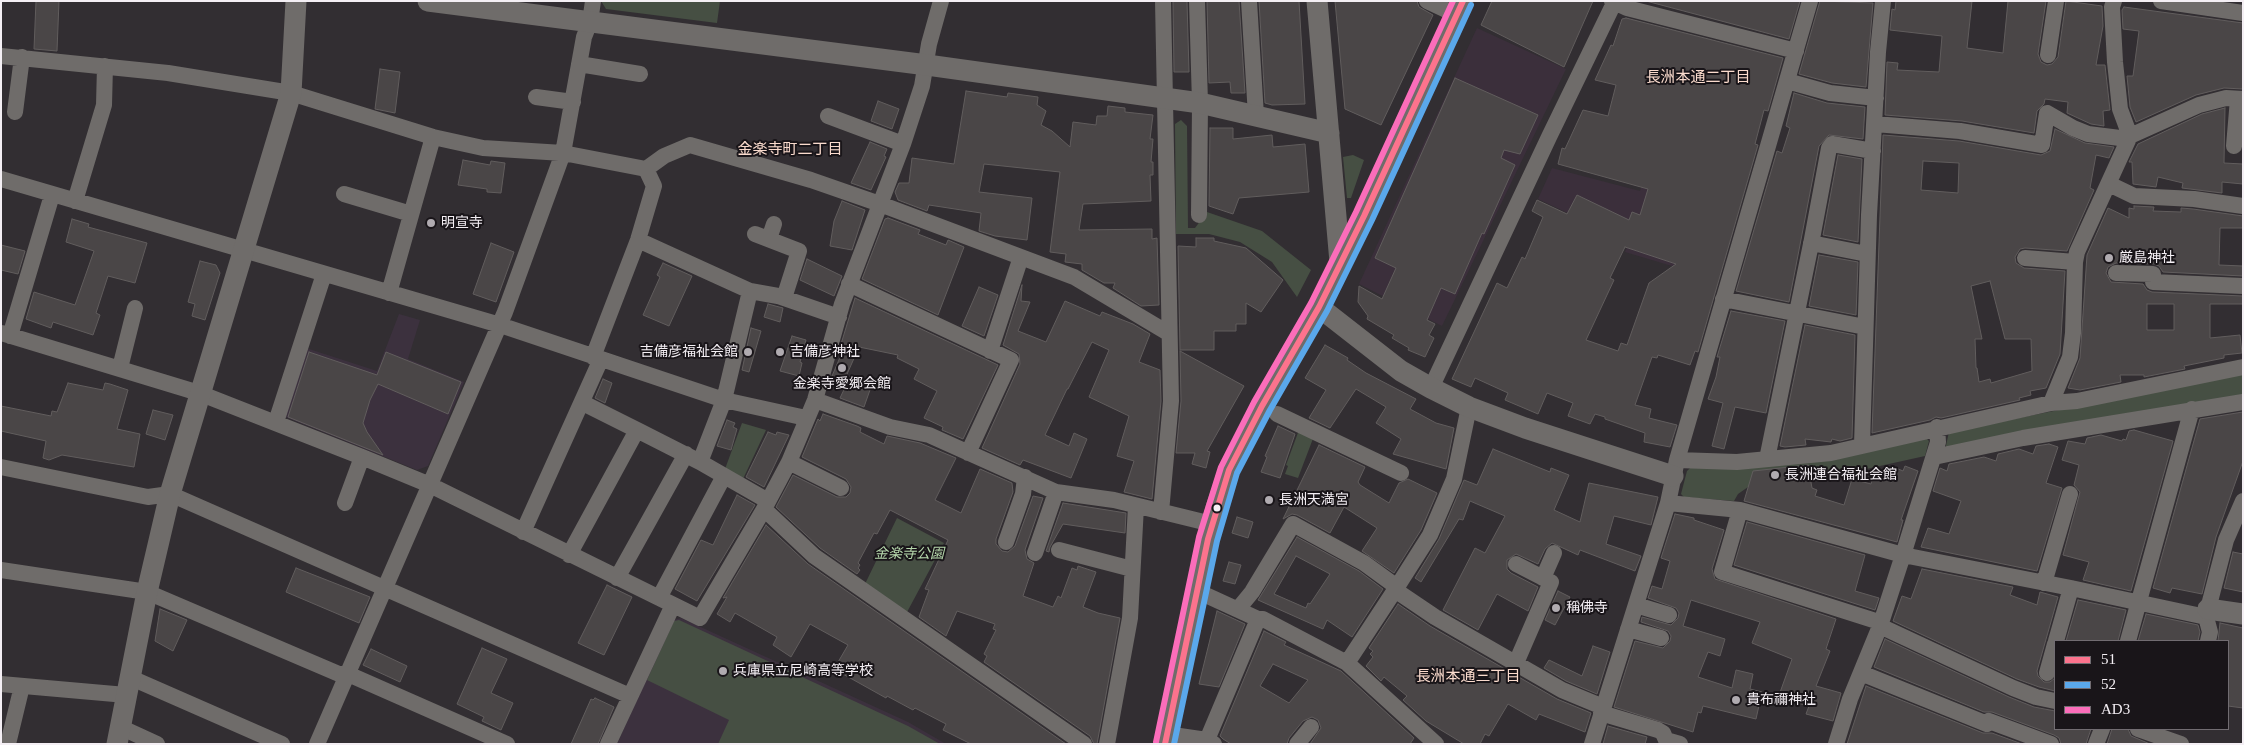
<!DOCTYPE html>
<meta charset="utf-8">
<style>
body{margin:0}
#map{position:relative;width:2244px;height:745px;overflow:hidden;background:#322e32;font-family:"Times New Roman",serif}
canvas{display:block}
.frame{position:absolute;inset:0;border:2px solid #f4eff4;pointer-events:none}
.legend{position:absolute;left:2054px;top:640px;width:175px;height:90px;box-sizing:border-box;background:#191519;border:1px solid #716c71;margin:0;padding:6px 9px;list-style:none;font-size:15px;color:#f4eff4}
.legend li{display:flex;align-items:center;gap:10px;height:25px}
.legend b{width:25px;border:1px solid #716c71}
</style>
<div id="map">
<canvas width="2244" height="745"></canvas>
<div class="frame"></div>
<ul class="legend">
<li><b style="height:6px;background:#fc738d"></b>51</li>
<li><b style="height:6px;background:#5aa8eb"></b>52</li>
<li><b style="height:6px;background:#fb6dba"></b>AD3</li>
</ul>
</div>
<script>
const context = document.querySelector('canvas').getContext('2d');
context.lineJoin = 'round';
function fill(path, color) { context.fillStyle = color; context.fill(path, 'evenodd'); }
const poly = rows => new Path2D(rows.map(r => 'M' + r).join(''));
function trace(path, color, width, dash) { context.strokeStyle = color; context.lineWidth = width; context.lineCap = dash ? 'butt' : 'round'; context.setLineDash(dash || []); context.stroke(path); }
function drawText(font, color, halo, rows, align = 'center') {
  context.font = font + ' "Times New Roman","Noto Sans JP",serif'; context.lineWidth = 4; context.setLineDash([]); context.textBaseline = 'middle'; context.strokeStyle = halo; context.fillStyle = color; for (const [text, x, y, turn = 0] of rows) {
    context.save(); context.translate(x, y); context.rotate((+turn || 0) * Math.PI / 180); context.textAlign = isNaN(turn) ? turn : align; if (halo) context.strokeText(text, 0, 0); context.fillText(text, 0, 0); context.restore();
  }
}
fill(poly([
 [1477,28,1566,69,1442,326,1359,284],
 [1552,168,1640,191,1646,168,1692,272,1625,252,1629,242,1538,199]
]), '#3b2f3b');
fill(poly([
 [399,314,420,320,408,359,464,382,428,466,417,470,283,416,306,348,377,371],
 [681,618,908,722,946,744,617,744,673,620]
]), '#3c313e');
fill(poly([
 [601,1,720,1,717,23,606,9],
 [1181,120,1187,126,1188,228,1195,228,1207,212,1262,231,1311,270,1297,297,1272,262,1240,242,1209,234,1176,234,1175,124],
 [1353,155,1364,160,1351,198,1347,198,1343,157],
 [2243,373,2243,395,1945,450,1949,432],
 [742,423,766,430,743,479,725,469],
 [1299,430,1314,436,1298,478,1285,474,1288,466,1286,465],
 [1924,436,1929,441,1925,456,1812,481,1748,487,1738,494,1734,501,1684,497,1681,494,1687,471,1690,468],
 [897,518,944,543,906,614,865,584],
 [679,620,908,726,940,744,718,744,729,720,647,680,674,621]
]), '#464f43');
const building = poly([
 [36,1,59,1,57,51,34,49,36,1],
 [1173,1,1187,1,1189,72,1174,72,1173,1],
 [1207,1,1239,1,1245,93,1231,93,1230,82,1209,83,1207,1],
 [1259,1,1299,1,1305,104,1272,105,1265,103,1259,1],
 [1335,1,1417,1,1419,7,1433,15,1381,125,1345,109,1335,1],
 [1492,1,1593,1,1564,67,1481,25,1492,1],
 [1646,1,1800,1,1789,39,1646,1],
 [1820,1,1873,3,1866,87,1832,83,1799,74,1820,1],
 [1896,1,1972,1,1967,48,2003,53,2008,1,2046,1,2038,54,2041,62,2047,65,2052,64,2058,57,2066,1,2102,6,2103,26,2096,65,2105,65,2110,110,2103,111,2104,126,2091,124,2067,113,2068,102,2045,99,2044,104,2037,111,2034,133,1962,121,1885,115,1887,62,1898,63,1897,70,1939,72,1942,36,1890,30,1892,9,1895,10,1896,1],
 [2124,7,2243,23,2243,89,2224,88,2196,95,2136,122,2130,107,2127,76,2133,76,2139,31,2123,29,2122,10,2124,7],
 [1626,18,1783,58,1768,111,1764,110,1755,144,1758,145,1698,352,1695,351,1690,365,1658,355,1657,358,1652,357,1635,405,1651,409,1649,418,1677,425,1670,447,1644,442,1645,433,1605,419,1605,417,1595,414,1590,424,1568,416,1573,403,1547,393,1538,414,1505,400,1508,393,1475,378,1471,387,1452,379,1497,283,1507,288,1522,257,1525,259,1543,217,1532,211,1537,200,1567,214,1577,195,1629,220,1632,212,1640,215,1648,189,1558,164,1562,148,1565,149,1583,110,1608,116,1616,85,1595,80,1611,45,1613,46,1622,19,1626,18],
 [1625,247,1676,264,1649,283,1627,345,1621,343,1618,351,1586,340,1614,280,1610,278,1625,247],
 [380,69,400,72,395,113,375,109,380,69],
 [1455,78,1538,115,1520,154,1504,150,1501,158,1515,165,1484,234,1482,233,1455,294,1441,288,1427,320,1435,324,1429,335,1434,338,1425,357,1408,350,1409,348,1392,338,1394,335,1367,319,1368,316,1358,302,1359,286,1382,299,1396,268,1375,258,1455,78],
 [966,91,1007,97,1008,93,1038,97,1037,105,1046,111,1041,125,1052,131,1070,147,1073,122,1096,125,1097,116,1107,116,1108,106,1125,108,1125,112,1153,115,1150,139,1153,139,1151,162,1153,162,1153,175,1150,175,1151,201,1083,204,1079,230,1152,229,1152,239,1157,238,1159,305,1141,306,1113,288,1115,283,1104,283,1082,270,1082,264,1065,262,1066,254,1050,252,1060,172,984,164,979,192,1032,198,1027,240,995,236,979,231,981,213,929,205,927,211,898,200,895,192,899,183,909,183,912,158,954,164,966,91],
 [1794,93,1827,103,1865,107,1863,139,1829,135,1819,146,1789,302,1736,291,1777,151,1782,153,1790,128,1786,126,1794,93],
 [878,101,899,109,892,129,871,121,878,101],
 [2225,108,2224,163,2243,164,2243,184,2222,182,2222,193,2182,188,2183,183,2158,177,2156,187,2133,184,2132,162,2129,162,2138,144,2202,114,2225,108],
 [1210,128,1233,128,1233,139,1272,135,1273,147,1305,144,1309,192,1239,198,1233,214,1209,206,1210,128],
 [2055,129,2085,143,2114,147,2109,158,2096,155,2090,188,2094,190,2067,251,2025,248,2020,249,2015,257,2016,263,2024,268,2065,271,2060,354,2046,388,2030,391,2031,395,2019,398,2020,400,1941,418,1936,417,1930,420,1872,433,1883,135,1959,141,2041,155,2050,151,2055,129],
 [1923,161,1959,163,1958,193,1921,190,1923,161],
 [1990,281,2005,339,2031,339,2032,371,1991,383,1990,379,1979,382,1977,368,1976,368,1975,339,1982,339,1971,286,1990,281],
 [870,142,887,149,884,156,886,157,871,190,851,183,870,142],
 [1838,155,1862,159,1858,242,1823,235,1838,155],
 [463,160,490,165,491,161,505,163,501,193,487,192,487,189,458,185,463,160],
 [842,201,865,210,852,250,830,246,834,221,842,201],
 [2134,206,2154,207,2153,211,2181,212,2181,208,2193,209,2243,216,2243,228,2220,228,2219,265,2243,266,2243,276,2163,272,2159,266,2154,264,2116,263,2108,267,2106,273,2111,282,2143,284,2147,290,2152,292,2243,296,2243,304,2210,304,2210,338,2240,335,2242,353,2224,355,2224,358,2184,366,2185,369,2144,377,2144,375,2120,375,2121,382,2080,390,2068,388,2080,358,2087,255,2108,208,2129,218,2129,208,2134,209,2134,206],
 [2147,304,2174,304,2174,330,2147,330,2147,304],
 [888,218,920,230,918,234,946,245,948,240,964,247,938,315,862,279,885,219,888,218],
 [72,219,89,224,88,227,147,243,135,283,108,276,96,313,100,315,93,335,53,322,51,328,26,319,34,292,75,305,94,251,66,242,72,219],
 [1196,238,1214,238,1214,241,1246,248,1283,280,1261,312,1246,303,1246,324,1236,324,1236,331,1214,331,1214,350,1180,350,1178,246,1196,247,1196,238],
 [491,243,514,252,496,302,473,294,491,243],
 [1,245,25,251,18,274,1,270,1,245],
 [1819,255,1858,262,1856,315,1809,306,1819,255],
 [807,259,842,276,834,296,800,280,807,259],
 [200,261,216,265,220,273,205,320,192,316,195,304,188,302,200,261],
 [663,263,692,276,669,326,643,315,660,277,657,275,663,263],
 [1022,285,1021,301,1030,302,1018,331,1046,342,1065,301,1100,316,1102,312,1133,324,1150,334,1139,362,1160,370,1161,401,1152,499,1124,492,1134,461,1117,456,1129,416,1089,397,1109,350,1092,342,1068,389,1067,389,1045,435,1069,446,1074,433,1087,439,1071,478,1023,460,1020,465,982,448,1020,364,1019,354,1003,345,1022,285],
 [979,287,998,295,984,336,962,326,979,287],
 [855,298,998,365,963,439,942,430,943,427,924,418,937,391,914,379,919,369,897,358,898,355,859,347,844,381,832,376,841,355,838,354,855,298],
 [768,304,783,308,780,322,764,317,768,304],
 [1731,311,1785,321,1766,413,1735,407,1724,449,1712,446,1723,403,1708,399,1716,377,1720,357,1717,357,1731,311],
 [1805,325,1855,335,1852,438,1840,441,1832,439,1831,442,1805,439,1806,445,1785,447,1780,446,1805,325],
 [751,328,761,331,749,372,742,370,751,328],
 [792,336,806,340,800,362,802,363,799,376,780,371,792,336],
 [1325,345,1348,358,1347,360,1366,373,1416,399,1410,409,1436,423,1454,428,1446,469,1393,454,1401,439,1376,423,1386,407,1356,389,1330,428,1309,418,1326,390,1305,378,1325,345],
 [1180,351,1244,386,1207,451,1210,452,1206,468,1192,464,1195,453,1176,453,1181,401,1180,351],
 [309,352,377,375,386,352,461,382,448,414,378,384,370,400,363,423,367,432,383,455,288,417,309,352],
 [850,377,871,387,864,407,840,398,850,377],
 [603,379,612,383,605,403,595,398,603,379],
 [68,383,103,390,105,383,110,384,128,390,117,429,140,434,134,467,62,455,49,460,43,458,46,441,1,431,1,406,51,416,52,411,57,412,68,383],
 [153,410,173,415,165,440,146,434,153,410],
 [2243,412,2243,461,2216,537,2202,594,2172,588,2170,593,2153,588,2200,419,2243,412],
 [823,414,857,426,861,428,860,432,884,444,887,436,920,443,956,458,935,500,961,513,980,469,1012,483,1013,492,996,539,996,544,1002,551,1008,552,1015,546,1033,496,1043,498,1025,550,1027,559,1034,563,1023,596,1053,607,1058,596,1061,598,1072,568,1077,570,1078,566,1096,572,1083,607,1098,613,1120,618,1097,744,1094,744,1090,736,984,662,987,656,984,654,996,630,993,629,995,624,957,611,946,636,919,617,929,590,925,589,948,540,890,510,877,534,874,533,858,563,860,565,858,568,860,570,857,574,820,548,776,507,793,475,837,497,846,497,850,493,851,487,846,479,802,457,818,419,820,421,823,414],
 [727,420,735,423,733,427,737,429,731,450,717,446,727,420],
 [1278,426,1295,434,1280,478,1261,472,1267,457,1265,456,1278,426],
 [2134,430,2173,441,2131,591,2083,580,2089,562,2063,555,2080,492,2074,485,2079,465,2062,460,2068,441,2085,444,2087,438,2101,435,2122,441,2123,439,2126,440,2129,431,2134,430],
 [768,432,776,435,777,432,789,435,764,487,746,477,768,432],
 [2049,444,2058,447,2046,483,2062,488,2037,571,1921,547,1928,528,1949,534,1961,501,1933,491,1940,468,1947,471,1949,464,1984,457,1996,461,1998,454,2019,449,2033,454,2036,446,2049,444],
 [1319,445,1365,467,1358,482,1360,485,1389,503,1399,483,1408,479,1437,493,1421,530,1394,573,1362,551,1377,528,1344,507,1330,533,1297,515,1292,514,1283,519,1319,445],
 [1493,449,1550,472,1551,468,1569,475,1554,510,1580,522,1589,483,1658,497,1651,525,1614,516,1606,544,1641,556,1635,571,1580,550,1578,555,1552,543,1545,549,1538,564,1516,554,1507,560,1507,569,1511,573,1538,587,1528,611,1497,594,1478,630,1443,610,1475,548,1485,553,1505,516,1470,501,1463,520,1459,519,1421,582,1415,578,1439,539,1464,480,1477,485,1493,449],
 [1808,465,1812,488,1817,490,1815,496,1844,505,1852,479,1871,484,1873,477,1892,482,1896,468,1903,471,1905,466,1918,471,1901,520,1903,520,1897,542,1744,501,1753,471,1808,465],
 [737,495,755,505,697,601,675,589,701,540,713,545,737,495],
 [1063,503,1126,513,1125,533,1063,524,1050,547,1049,552,1046,551,1063,503],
 [1675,514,1694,518,1694,520,1724,530,1712,569,1715,579,1836,619,1826,649,1830,651,1816,686,1841,693,1833,721,1806,714,1809,706,1778,698,1792,659,1752,643,1760,622,1691,600,1683,626,1725,639,1720,656,1708,652,1698,677,1732,688,1736,670,1753,674,1750,689,1762,692,1756,719,1703,706,1701,713,1698,712,1693,732,1614,707,1635,641,1663,648,1670,641,1671,636,1668,631,1641,622,1642,617,1671,625,1678,618,1679,613,1676,608,1648,598,1652,586,1662,589,1670,561,1661,558,1675,514],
 [1237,517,1253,522,1248,538,1232,533,1237,517],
 [1747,522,1865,555,1855,591,1879,598,1875,610,1734,565,1747,522],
 [766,525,808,564,1066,744,971,744,943,730,946,724,915,708,913,710,887,696,886,698,834,669,848,645,810,624,791,657,773,645,777,637,735,613,730,622,717,614,727,597,723,598,766,525],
 [1297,537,1359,571,1383,589,1352,637,1327,620,1323,629,1258,600,1297,537],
 [1296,556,1330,574,1310,604,1308,603,1306,608,1274,594,1296,556],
 [2233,552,2243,554,2243,592,2224,588,2233,552],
 [1229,562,1241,565,1235,584,1223,581,1229,562],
 [296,568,370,597,359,623,286,592,296,568],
 [1922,569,2013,587,2010,595,2037,605,2040,592,2058,597,2037,671,2038,676,2044,682,2050,682,2055,678,2055,691,2039,687,2017,679,1893,621,1902,596,1911,599,1922,569],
 [607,585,632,597,604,655,578,643,607,585],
 [1558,591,1570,597,1555,625,1545,620,1558,591],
 [2078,600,2126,610,2118,641,2066,641,2078,600],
 [1398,604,1430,626,1557,699,1591,713,1585,732,1539,714,1536,720,1508,704,1489,736,1485,734,1480,744,1464,744,1426,721,1403,700,1407,696,1384,677,1381,681,1366,666,1373,657,1370,654,1373,651,1369,648,1398,604],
 [160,609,187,620,173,651,155,641,160,609],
 [1217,611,1245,624,1219,687,1199,684,1217,611],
 [2146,614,2198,625,2200,632,2198,641,2138,641,2146,614],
 [2220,623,2243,628,2243,708,2228,706,2228,641,2218,641,2220,623],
 [1264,631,1286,642,1284,645,1341,671,1414,738,1410,744,1310,744,1321,728,1318,720,1312,717,1303,721,1289,738,1287,744,1231,744,1223,739,1220,736,1264,631],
 [1273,664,1308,680,1289,703,1260,686,1273,664],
 [1885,639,2009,697,2034,707,2055,711,2055,729,2091,729,2086,744,2061,744,2059,738,2054,735,1992,712,1984,712,1874,667,1885,639],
 [1593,646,1610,652,1597,694,1566,681,1544,668,1549,660,1582,676,1593,646],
 [482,648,507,659,491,693,513,703,501,730,482,721,484,717,457,704,482,648],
 [371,649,407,666,400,682,363,665,371,649],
 [1866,686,1983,733,1992,733,2022,744,1847,744,1866,686],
 [595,698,614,707,598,744,571,744,591,699,593,700,595,698],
 [1608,726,1647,737,1645,744,1603,744,1608,726],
 [2112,729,2128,729,2131,736,2150,744,2107,744,2112,729]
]);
fill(building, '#4a4647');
trace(building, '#615d5d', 1);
trace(poly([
 [941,1,929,44,922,86,903,144,842,304,815,400,789,462,764,509,814,556,1084,744],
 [1197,1,1200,103,1199,215],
 [1249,1,1256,116],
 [1427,1,1457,15],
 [1612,1,1627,8,1796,51],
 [2161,1,2243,13],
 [2048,55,2056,1],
 [1,56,168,73,291,93,433,137,483,148,563,153,646,169,664,156,690,145,811,180,880,204,1074,277,1168,333],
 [579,64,640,74],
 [1787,81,1830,93,1876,98],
 [536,97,573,102],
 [15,112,22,57],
 [828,116,903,144],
 [1875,124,1960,131,2042,145,2047,113,2073,128,2088,134,2120,138,2130,136,2199,105,2226,98,2243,99],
 [2234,146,2238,99],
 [1,179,500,325,724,400,806,418],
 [2109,184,2134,196,2194,199,2243,206],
 [344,194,411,214],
 [75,201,104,105,105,66],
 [755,234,799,251,784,298],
 [769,239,774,224],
 [638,240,750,291,778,296,839,317],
 [1811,243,1867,254],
 [2025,258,2075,262],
 [2116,273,2153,274,2153,282,2243,286],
 [849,284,1011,360,968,453],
 [389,293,433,137],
 [1723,299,1865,327],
 [1,333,199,393,362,457,430,485,700,618,764,509],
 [10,336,52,195],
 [990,351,1021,257],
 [593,357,638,240,654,186,646,169],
 [120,368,135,308],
 [1431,388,1549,137,1615,1],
 [815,400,890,427,929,435,1056,492,1114,500,1212,524],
 [2051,403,2070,357,2073,333,2075,262,2077,252,2130,136,2120,109,2115,62,2112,7,2114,1],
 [1277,414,1401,473],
 [276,422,324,274],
 [637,430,700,462,768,501],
 [1862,445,1869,215,1878,52,1883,1],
 [1934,457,2023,438,2243,402],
 [1767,459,1812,239,1829,148,1832,144,1873,151],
 [1677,460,1737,462,1831,453,2051,403,2077,401,2243,367],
 [700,462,724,400,750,291],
 [789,462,841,488],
 [1,467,148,497,170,494,630,696],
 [345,503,362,457],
 [1668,503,1740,510,1903,555,2071,588,2206,617],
 [1740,510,1722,572,1876,621,1880,626,2013,688,2036,697,2055,701],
 [1161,512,1171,401,1163,1],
 [523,532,601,359],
 [1006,542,1023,494,1025,477],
 [1059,550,1132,569],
 [1035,553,1056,492],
 [569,555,637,430,583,403],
 [1,570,147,592,339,674,348,674,507,744],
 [617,578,686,454],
 [1543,578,1554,553],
 [2044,583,2070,494],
 [1397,587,1430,535,1454,479,1469,407],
 [1197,591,1258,619,1263,619,1347,663,1436,744],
 [659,598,724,476],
 [1636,605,1669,615],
 [1238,609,1252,592,1293,524,1364,563,1397,587,1395,590,1435,617,1562,690,1603,707],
 [1628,629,1661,638],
 [2056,641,2071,588],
 [2128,641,2192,409],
 [2208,641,2210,632,2206,617,2208,609,2226,540,2243,501],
 [1347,663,1395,590],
 [1516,663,1551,582,1516,564],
 [1861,673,1987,724,1989,721,2051,744],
 [2047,673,2055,644],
 [129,677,282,744],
 [1,684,126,695],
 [1601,713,1658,730,1663,733,1666,740,1680,744],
 [120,727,157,744],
 [2138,729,2181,744],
 [1166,734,1207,740,1214,744],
 [1207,740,1258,619],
 [8,744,22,686],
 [317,744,505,312,563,153,584,37,590,22,593,1],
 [608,744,673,605],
 [1107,744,1130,618,1136,506],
 [1297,744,1311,727],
 [1592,744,1668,503,1677,460,1810,1],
 [1836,744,1850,699,1880,626,1903,555,1938,442,1937,427],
 [2096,744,2102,729]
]), '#6f6c6a', 16);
trace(poly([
 [428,1,927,65,1200,103,1329,133],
 [1317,1,1340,262],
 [1319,307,1401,371,1431,388,1469,407,1525,428,1673,476],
 [2208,609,2243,614],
 [117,744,147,592,170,494,291,93,296,1],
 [1165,744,1208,539,1216,508,1229,470,1262,406,1319,307,1364,216,1463,1]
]), '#6f6c6a', 21);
trace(poly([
 [1165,744,1208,539,1229,470,1262,406,1319,307,1364,216,1463,1]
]), '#fc738d', 6);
trace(poly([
 [1174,744,1217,541,1237,473,1270,410,1327,311,1372,220,1471,5]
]), '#5aa8eb', 6);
trace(poly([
 [1156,742,1199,537,1221,467,1254,402,1311,303,1356,212,1453,1]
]), '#fb6dba', 6);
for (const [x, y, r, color] of [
 [431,223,5,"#b0abb0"],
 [2109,258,5,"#b0abb0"],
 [748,352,5,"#b0abb0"],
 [780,352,5,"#b0abb0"],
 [842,368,5,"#b0abb0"],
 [1775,475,5,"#b0abb0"],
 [1269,500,5,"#b0abb0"],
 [1217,508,4.5,"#f4eff4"],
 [1556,608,5,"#b0abb0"],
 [723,671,5,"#b0abb0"],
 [1736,700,5,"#b0abb0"]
]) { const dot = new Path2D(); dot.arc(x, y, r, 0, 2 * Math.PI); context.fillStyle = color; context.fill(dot); trace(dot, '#191519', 2); }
drawText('14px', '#f4eff4', '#191519', [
 ["明宣寺",441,223],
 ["厳島神社",2119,258],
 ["吉備彦福祉会館",738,352,"right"],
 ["吉備彦神社",790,352],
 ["金楽寺愛郷会館",842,384,"center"],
 ["長洲連合福祉会館",1785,475],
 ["長洲天満宮",1279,500],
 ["稱佛寺",1566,608],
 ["兵庫県立尼崎高等学校",733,671],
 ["貴布禰神社",1746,700]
], 'left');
drawText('italic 14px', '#b6d8ac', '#191519', [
 ["金楽寺公園",909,554]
]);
drawText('15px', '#fadbcd', '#191519', [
 ["長洲本通二丁目",1698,78],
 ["金楽寺町二丁目",790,150],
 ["長洲本通三丁目",1468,677]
]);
</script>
